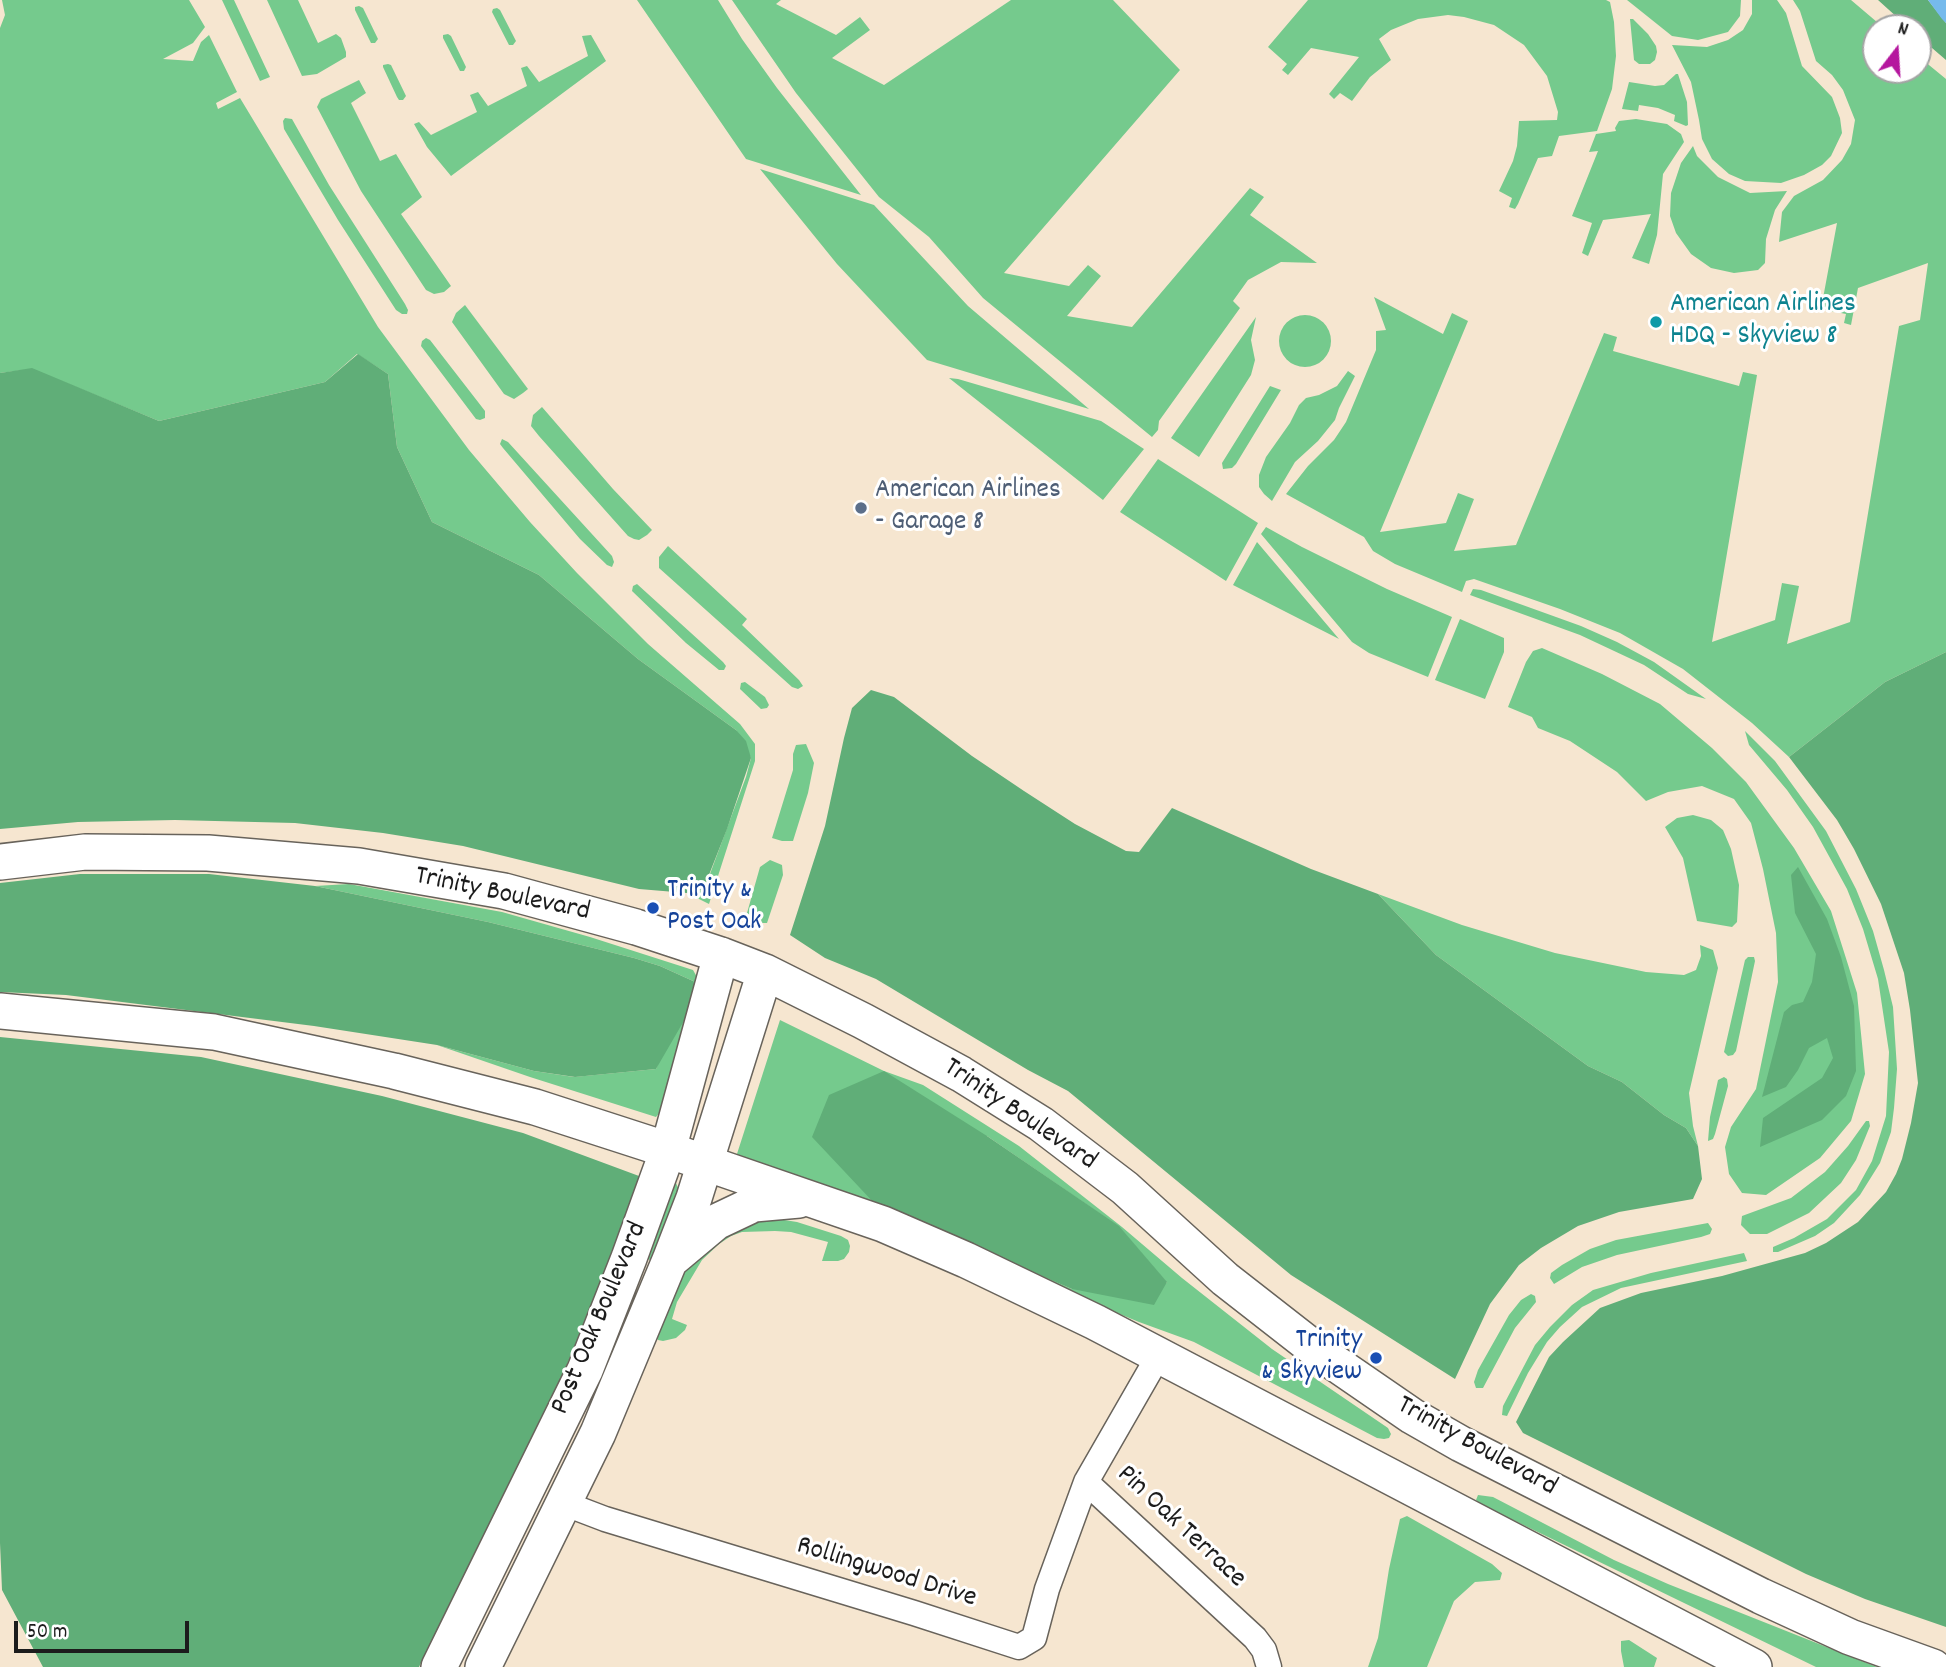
<!DOCTYPE html>
<style>
body{margin:0}
#map{position:relative;width:1946px;height:1667px;overflow:hidden;background:#f6e6d0;font-family:Dekko,sans-serif}
canvas{display:block}
.north{position:absolute;left:1862px;top:14px;width:70px;height:70px;box-sizing:border-box;background:#fff;border:2px solid #a4a4a4;border-radius:50%;rotate:17deg;font-size:19px;font-weight:700;line-height:28px;text-align:center;color:#1c1c1c}
.north::after{content:'';display:block;margin:auto;width:24px;height:32px;background:#b5179e;clip-path:polygon(50% 0,100% 100%,50% 72%,0 100%)}
.scale{position:absolute;left:14px;top:1621px;width:175px;height:32px;box-sizing:border-box;border:4px solid #1c1c1c;border-top:0;padding-left:9px;font-size:21px;line-height:24px;white-space:nowrap;color:#1c1c1c;-webkit-text-stroke:5px #fff;paint-order:stroke}
</style>
<div id="map">
<canvas width="1946" height="1667"></canvas>
<div class="north">N</div>
<div class="scale">50 m</div>
</div>
<script>
const context = document.querySelector('canvas').getContext('2d');
context.lineJoin = 'round';
function fill(path, color) { context.fillStyle = color; context.fill(path, 'evenodd'); }
const poly = rows => new Path2D(rows.map(r => 'M' + r).join(''));
function trace(path, color, width, dash) { context.strokeStyle = color; context.lineWidth = width; context.lineCap = dash ? 'butt' : 'round'; context.setLineDash(dash || []); context.stroke(path); }
function drawText(font, color, halo, rows, align = 'center') {
  context.font = font + ' Dekko,sans-serif'; context.lineWidth = 6; context.setLineDash([]); context.textBaseline = 'middle'; context.strokeStyle = halo; context.fillStyle = color; for (const [text, x, y, turn = 0] of rows) {
    context.save(); context.translate(x, y); context.rotate((+turn || 0) * Math.PI / 180); context.textAlign = isNaN(turn) ? turn : align; if (halo) context.strokeText(text, 0, 0); context.fillText(text, 0, 0); context.restore();
  }
}
fill(poly([
 [2,0,189,0,205,27,193,43,163,59,193,61,201,42,209,35,237,92,216,103,218,109,240,98,378,327,469,450,530,522,577,573,648,644,740,724,755,744,755,761,709,904,687,893,704,890,746,777,751,758,736,730,638,659,539,575,432,522,397,447,388,374,357,354,325,382,159,421,32,369,0,373,0,28,5,15],
 [222,0,234,0,270,77,260,81],
 [267,0,298,0,318,43,336,34,341,38,346,52,346,57,317,74,302,76],
 [637,0,718,0,742,39,777,88,861,195,746,159],
 [732,0,781,0,776,4,836,35,860,17,870,30,832,58,884,85,1011,0,1113,0,1180,70,1004,273,1069,286,1088,265,1101,276,1067,316,1132,327,1250,188,1264,197,1250,215,1317,263,1281,262,1248,280,1233,301,1240,308,1159,421,1158,430,1152,437,983,298,929,237,879,197,796,93],
 [1308,0,1606,0,1610,2,1614,22,1616,56,1612,89,1597,131,1559,136,1552,156,1538,158,1518,204,1515,209,1509,207,1512,198,1499,191,1513,161,1517,146,1519,121,1557,120,1558,112,1547,76,1524,45,1494,25,1464,17,1448,15,1418,19,1391,30,1379,39,1391,60,1370,77,1352,101,1340,93,1334,99,1329,94,1359,57,1311,48,1288,75,1282,70,1287,64,1268,47],
 [1627,0,1741,0,1740,16,1728,32,1698,40,1672,36],
 [1752,0,1777,0,1786,13,1802,66,1832,97,1840,118,1842,133,1831,156,1822,165,1804,175,1781,183,1745,181,1729,174,1712,159,1702,139,1699,120,1691,82,1672,45,1707,47,1728,40,1743,30,1752,14],
 [1793,0,1851,0,1884,28,1876,28,1876,70,1918,70,1918,56,1946,79,1946,652,1885,682,1789,757,1752,723,1683,669,1620,633,1560,609,1474,579,1466,581,1462,592,1395,564,1373,551,1364,537,1286,494,1308,466,1334,440,1346,422,1376,350,1376,331,1386,330,1374,297,1443,334,1452,313,1468,321,1380,532,1446,523,1458,493,1474,499,1454,551,1516,545,1604,333,1617,337,1613,351,1739,386,1743,372,1757,375,1712,642,1775,620,1782,583,1799,586,1787,644,1850,622,1899,326,1920,320,1928,263,1858,288,1851,325,1844,323,1846,314,1821,309,1837,223,1779,242,1782,212,1794,196,1823,180,1842,160,1851,144,1855,120,1843,90,1832,75,1816,61,1800,11],
 [359,6,363,8,378,39,375,43,371,43,369,39,355,10,355,7],
 [497,8,500,10,516,41,513,45,509,45,492,12,493,9],
 [1630,19,1633,19,1648,34,1656,46,1657,52,1655,60,1650,64,1639,64,1634,60],
 [448,34,451,36,466,67,464,71,460,71,443,38,443,35],
 [591,35,606,61,451,176,427,147,414,124,419,122,431,135,477,112,470,95,478,92,488,106,527,86,521,68,527,66,539,82,588,56,582,36],
 [388,64,391,65,406,96,403,100,399,100,397,97,383,67,383,65],
 [1676,74,1678,74,1687,102,1688,125,1686,126,1674,121,1675,115,1658,108,1639,105,1638,111,1622,109,1629,82,1655,86,1664,85],
 [359,80,366,93,351,103,380,161,396,154,422,197,401,214,451,286,444,292,434,294,426,290,361,191,317,107,321,99],
 [285,118,292,119,329,185,405,304,408,310,407,314,402,314,396,310,338,220,284,129,283,121],
 [1636,119,1667,124,1681,134,1684,142,1663,174,1657,235,1649,264,1632,258,1651,214,1603,220,1588,256,1582,253,1592,223,1572,216,1598,151,1589,152,1596,134,1616,131,1615,128,1619,121],
 [1693,146,1697,156,1718,177,1750,193,1787,191,1775,210,1766,239,1765,263,1758,270,1734,273,1711,268,1691,254,1676,233,1670,216,1671,193,1681,163],
 [760,169,874,205,968,306,1089,409,927,360,837,264],
 [465,305,528,389,523,393,514,399,504,394,452,322,456,313],
 '1279 341a26 26 0 1 1 52 0a26 26 0 1 1-52 0Z',
 [1256,317,1251,340,1255,360,1251,375,1199,457,1171,438],
 [426,338,430,340,485,411,485,418,480,420,476,419,421,346,422,341],
 [1348,371,1355,376,1339,408,1335,420,1318,441,1295,462,1272,501,1264,494,1259,487,1259,475,1266,457,1290,423,1299,405,1306,398,1319,395,1337,386],
 [949,378,958,379,1101,421,1144,449,1103,500],
 [1270,386,1281,390,1236,464,1232,468,1223,469,1222,463],
 [542,407,613,489,652,530,647,535,639,540,634,539,628,536,539,436,531,426,533,415],
 [502,439,508,442,612,556,614,562,612,567,607,565,580,539,503,448,500,444],
 [1158,459,1258,523,1226,581,1120,512],
 [1266,527,1302,547,1387,589,1452,617,1428,677,1369,653,1352,642,1261,534],
 [1257,542,1339,639,1233,585],
 [668,546,747,619,742,625,799,680,803,686,798,689,792,687,659,568,659,557],
 [637,584,723,662,726,666,724,670,719,670,686,643,632,591,633,586],
 [1473,589,1481,590,1581,626,1617,642,1654,662,1706,699,1688,694,1644,665,1580,635,1470,595],
 [1460,619,1504,638,1504,652,1485,699,1435,680],
 [1542,648,1602,674,1660,704,1712,748,1746,782,1794,848,1831,911,1857,993,1865,1074,1851,1121,1820,1158,1766,1195,1742,1193,1729,1174,1725,1147,1731,1127,1756,1089,1778,982,1776,933,1763,869,1751,823,1734,799,1702,786,1668,792,1646,801,1617,772,1570,741,1538,728,1532,717,1508,707,1526,662,1533,651],
 [745,682,765,697,769,705,767,708,761,709,740,689,741,683],
 [1745,731,1775,761,1826,831,1856,889,1873,931,1884,970,1893,1007,1897,1069,1894,1108,1891,1132,1880,1163,1860,1195,1834,1223,1815,1236,1778,1252,1773,1252,1773,1247,1794,1238,1827,1219,1856,1190,1872,1161,1886,1116,1889,1052,1878,979,1863,929,1847,889,1813,827,1787,790,1749,745],
 [806,744,814,763,808,793,793,841,782,841,772,838,793,770,793,754,796,745],
 [1693,815,1711,820,1723,830,1731,849,1739,885,1737,922,1732,927,1697,921,1683,858,1665,827,1677,818],
 [770,860,782,865,783,875,767,923,757,923,747,913,760,867],
 [349,884,502,912,590,937,693,970,701,984,661,1111,656,1117,530,1077,437,1045,534,1071,574,1077,656,1069,693,981,660,966,634,958,488,922,315,886],
 [1378,894,1462,925,1555,953,1646,972,1684,975,1696,970,1701,956,1700,945,1713,950,1718,968,1689,1093,1693,1126,1698,1146,1686,1128,1664,1115,1622,1082,1588,1066,1436,955],
 [1748,957,1754,957,1755,961,1736,1051,1733,1055,1728,1056,1724,1052,1745,960],
 [780,1020,884,1071,923,1085,1019,1146,1122,1227,1182,1278,1272,1349,1388,1428,1391,1434,1389,1438,1384,1439,1377,1438,1194,1342,1139,1322,1071,1294,1023,1267,1072,1289,1167,1283,1118,1226,987,1136,875,1204,736,1157],
 [1724,1077,1727,1079,1728,1086,1715,1134,1713,1139,1708,1141,1710,1117,1718,1080],
 [1866,1121,1869,1121,1870,1126,1856,1160,1841,1183,1809,1213,1767,1234,1750,1234,1741,1225,1742,1216,1791,1198,1825,1172,1848,1146],
 [669,1182,676,1183,679,1190,654,1262,648,1259,660,1207],
 [778,1219,797,1222,841,1236,848,1240,850,1246,849,1252,844,1259,838,1261,822,1261,828,1242,791,1232,775,1231,742,1232,731,1236,719,1244,702,1260,677,1302,672,1319,687,1325,685,1330,676,1338,663,1341,658,1340,655,1335,664,1308,694,1255,737,1223],
 [1708,1223,1712,1229,1710,1234,1701,1237,1617,1255,1582,1267,1554,1284,1550,1278,1551,1273,1562,1265,1590,1249,1616,1240],
 [1744,1253,1747,1261,1621,1288,1582,1307,1560,1327,1547,1342,1528,1373,1507,1416,1502,1415,1503,1406,1535,1345,1550,1327,1572,1305,1593,1290,1651,1273],
 [1531,1294,1535,1296,1536,1302,1515,1328,1483,1388,1476,1388,1474,1382,1478,1370,1509,1315,1521,1300],
 [1478,1495,1493,1497,1614,1560,1668,1584,1877,1667,1816,1667,1480,1504,1476,1500],
 [1407,1516,1492,1564,1502,1573,1500,1580,1475,1582,1454,1601,1427,1667,1368,1667,1378,1638,1389,1569,1400,1519],
 [1629,1640,1657,1658,1654,1667,1624,1667,1621,1651,1621,1641]
]), '#75ca8d');
fill(poly([
 [1878,0,1928,0,1946,23,1946,60,1918,36,1918,28,1909,28],
 [358,354,388,374,397,447,432,522,539,575,638,659,736,730,746,741,751,758,727,829,703,890,687,893,639,889,463,846,383,833,295,823,175,820,78,822,0,829,0,373,32,368,159,421,325,382],
 [1946,652,1946,1627,1865,1599,1806,1574,1523,1433,1516,1422,1549,1357,1563,1342,1600,1308,1641,1293,1722,1276,1805,1253,1826,1243,1858,1222,1886,1192,1896,1174,1902,1159,1911,1123,1918,1083,1910,1010,1904,973,1881,904,1854,849,1837,820,1789,757,1885,682],
 [871,690,894,697,972,756,1024,791,1075,824,1126,851,1139,852,1172,808,1311,869,1378,894,1436,955,1588,1066,1622,1082,1664,1115,1686,1128,1698,1146,1702,1179,1693,1199,1619,1212,1578,1226,1541,1248,1519,1265,1490,1304,1455,1379,1291,1275,1068,1091,1028,1070,876,979,825,958,790,935,825,826,844,738,852,708],
 [1798,867,1827,919,1841,957,1854,1006,1856,1071,1846,1096,1822,1120,1760,1147,1763,1118,1822,1078,1833,1058,1827,1038,1809,1048,1798,1070,1786,1087,1762,1097,1784,1012,1792,1005,1803,1002,1812,982,1816,954,1795,913,1791,875],
 [80,874,209,874,315,886,488,922,634,958,660,966,693,981,696,988,689,1012,656,1069,575,1077,534,1071,437,1045,314,1026,66,995,0,992,0,883],
 [0,1037,201,1057,382,1096,523,1133,639,1176,613,1252,564,1372,419,1667,43,1667,2,1590,0,1543],
 [884,1071,987,1136,1119,1226,1167,1282,1154,1305,1072,1289,875,1204,812,1137,829,1095]
]), '#60ae78');
fill(poly([
 [1928,0,1946,0,1946,23,1942,19]
]), '#76baec');
const street = poly([
 [1159,1355,1086,1482,1255,1638,1264,1650,1269,1667],
 [563,1503,605,1519,914,1613,1019,1647,1034,1638,1047,1589,1086,1482]
]);
const secondary = poly([
 [0,862,85,852,208,853,359,866,504,891,636,927,721,955,765,972,863,1021,961,1074,1041,1124,1125,1188,1225,1279,1316,1350,1412,1416,1461,1444,1761,1596,1850,1637,1933,1667],
 [0,1011,214,1032,394,1071,535,1107,668,1150,883,1224,966,1260,1095,1322,1754,1667],
 [673,1258,716,1222,754,1204,799,1200],
 [439,1667,585,1370,629,1258,668,1150,721,955],
 [483,1667,598,1433,670,1260,694,1198,765,972]
]);
trace(street, '#68635b', 27);
trace(secondary, '#68635b', 38);
trace(street, '#fff', 24);
trace(secondary, '#fff', 35);
for (const [x, y, r, color] of [
 [1656,322,7,"#0f9aa8"],
 [861,508,7,"#5c6f8a"],
 [653,908,7,"#1a4fb4"],
 [1376,1358,7,"#1a4fb4"]
]) { const dot = new Path2D(); dot.arc(x, y, r, 0, 2 * Math.PI); context.fillStyle = color; context.fill(dot); trace(dot, '#fff', 2.5); }
drawText('28px', '#0d838f', '#fff', [
 ["American Airlines",1670,306],
 ["HDQ - Skyview 8",1670,338]
], 'left');
drawText('28px', '#4e5e75', '#fff', [
 ["American Airlines",875,492],
 ["- Garage 8",875,524]
], 'left');
drawText('28px', '#164399', '#fff', [
 ["Trinity &",667,892],
 ["Post Oak",667,924],
 ["Trinity",1362,1342,"right"],
 ["& Skyview",1362,1374,"right"]
], 'left');
drawText('28px', '#1c1c1c', '#fff', [
 ["Trinity Boulevard",502,896,12],
 ["Trinity Boulevard",1019,1116,34],
 ["Post Oak Boulevard",601,1319,-67],
 ["Trinity Boulevard",1476,1448,29],
 ["Pin Oak Terrace",1180,1528,43],
 ["Rollingwood Drive",886,1574,17]
]);
</script>
